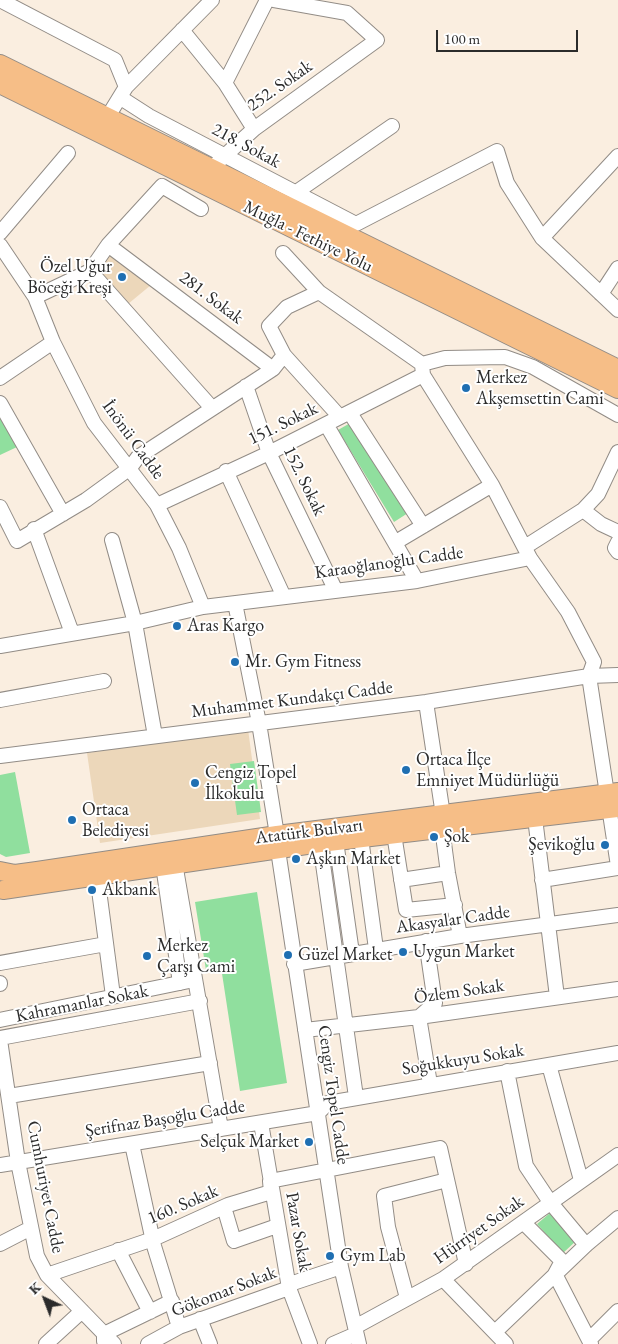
<!DOCTYPE html>
<meta charset="utf-8">
<style>
body{margin:0}
#map{position:relative;width:618px;height:1344px;overflow:hidden;background:#faeee0;font-family:"EB Garamond",serif}
canvas{display:block}
.north{position:absolute;left:20px;top:1274px;width:50px;height:50px;-webkit-text-stroke:4px #fff;paint-order:stroke;rotate:317deg;font-size:14px;font-weight:700;line-height:20px;text-align:center;color:#2b2b2b}
.north::after{content:'';display:block;margin:auto;width:18px;height:22px;background:#2b2b2b;clip-path:polygon(50% 0,100% 100%,50% 72%,0 100%)}
.scale{position:absolute;left:436px;top:30px;width:142px;height:22px;box-sizing:border-box;border:2px solid #2b2b2b;border-top:0;padding-left:6px;font-size:15px;line-height:18px;white-space:nowrap;color:#2b2b2b;-webkit-text-stroke:4px #fff;paint-order:stroke}
</style>
<div id="map">
<canvas width="618" height="1344"></canvas>
<div class="north">K</div>
<div class="scale">100 m</div>
</div>
<script>
const context = document.querySelector('canvas').getContext('2d');
context.lineJoin = 'round';
function fill(path, color) { context.fillStyle = color; context.fill(path, 'evenodd'); }
const poly = rows => new Path2D(rows.map(r => 'M' + r).join(''));
function trace(path, color, width, dash) { context.strokeStyle = color; context.lineWidth = width; context.lineCap = dash ? 'butt' : 'round'; context.setLineDash(dash || []); context.stroke(path); }
function drawText(font, color, halo, rows, align = 'center') {
  context.font = font + ' "EB Garamond",serif'; context.lineWidth = 4; context.setLineDash([]); context.textBaseline = 'middle'; context.strokeStyle = halo; context.fillStyle = color; for (const [text, x, y, turn = 0] of rows) {
    context.save(); context.translate(x, y); context.rotate((+turn || 0) * Math.PI / 180); context.textAlign = isNaN(turn) ? turn : align; if (halo) context.strokeText(text, 0, 0); context.fillText(text, 0, 0); context.restore();
  }
}
fill(poly([
 [111,254,151,285,128,304,96,270],
 [248,729,260,819,100,843,87,753]
]), '#ecd7ba');
fill(poly([
 [0,413,17,447,0,455],
 [352,422,408,513,394,522,338,430],
 [254,761,261,812,237,815,230,764],
 [15,772,30,853,6,857,0,854,0,775],
 [257,892,287,1083,240,1091,221,967,206,970,195,902],
 [550,1213,576,1241,563,1253,537,1224]
]), '#90df9e');
const minor = poly([
 [0,0,115,60,126,87],
 [182,30,225,83,254,129,377,40,347,13,274,0],
 [225,83,267,0],
 [121,98,149,116,356,224,497,151,507,183,542,238,618,310],
 [107,118,126,87,212,0],
 [218,162,254,129],
 [295,193,392,126],
 [201,209,162,186,108,245,273,369,284,355,340,417],
 [0,233,68,153],
 [542,238,618,156],
 [0,245,35,297,53,342,94,423,157,505,179,548,203,607],
 [283,253,319,292,422,364,423,375,492,485,530,558,568,612,594,662,589,676,618,866],
 [90,271,108,245],
 [601,294,618,268],
 [35,297,90,271,212,408],
 [284,355,269,326,287,307,319,292],
 [422,364,445,358,505,357,533,367,618,415],
 [0,378,53,342],
 [246,386,269,453,335,589],
 [0,403,63,514],
 [350,413,423,526],
 [326,424,417,581],
 [226,471,284,597],
 [157,505,269,453,423,375],
 [0,507,17,541,86,500,130,468,138,457,273,369],
 [583,510,598,494,618,452],
 [34,529,72,633],
 [112,540,135,623,155,736],
 [396,542,492,485],
 [618,542,615,548,618,552],
 [525,547,583,510,601,524,618,532],
 [235,603,259,723,277,835],
 [0,646,135,623,203,607,417,581,530,558],
 [0,700,104,681],
 [426,702,443,815],
 [0,756,426,702,589,676,618,675],
 [535,818,557,997],
 [442,828,448,873,460,936],
 [394,834,406,910,455,905],
 [361,838,376,949],
 [336,841,352,953],
 [320,843,356,1097],
 [278,850,341,1267,359,1344],
 [175,863,221,1129],
 [163,865,180,983],
 [97,875,113,996],
 [401,880,448,873],
 [542,880,618,868],
 [426,941,435,1003,419,1017,430,1084],
 [0,963,106,944],
 [294,964,460,936,618,915],
 [0,983,0,984],
 [0,1020,194,980],
 [305,1030,419,1017,618,989],
 [0,1038,200,1001],
 [0,1040,18,1162,37,1256,47,1275,114,1344],
 [549,1065,581,1180],
 [507,1071,526,1166,550,1202,586,1245],
 [9,1096,210,1063],
 [261,1123,289,1288,310,1344],
 [132,1144,154,1246,179,1327],
 [0,1165,318,1113,328,1103,618,1053],
 [224,1207,234,1241,277,1226],
 [524,1223,562,1261,555,1274,591,1344],
 [0,1244,31,1228],
 [118,1250,150,1312],
 [47,1275,153,1239,228,1205,271,1192,270,1181,440,1148,466,1264],
 [443,1279,506,1344],
 [407,1298,388,1227,384,1196,447,1180],
 [200,1319,210,1344],
 [355,1327,443,1279,618,1155],
 [495,1332,586,1245,618,1218],
 [589,1340,618,1311],
 [104,1341,104,1334,172,1301],
 [46,1344,82,1311],
 [148,1344,179,1327,289,1288,293,1283,341,1267],
 [333,1344,356,1334]
]);
const major = poly([
 [0,871,15,874,37,871,277,835,618,792],
 [3,890,320,843,618,808]
]);
const highway = poly([
 [0,65,618,370],
 [0,83,618,388]
]);
trace(minor, '#928c86', 16);
trace(major, '#928c86', 20);
trace(highway, '#928c86', 22);
trace(minor, '#fff', 14);
trace(major, '#f6be87', 18);
trace(highway, '#f6be87', 20);
for (const [x, y, r, color] of [
 [122,277,5,"#1f6fb2"],
 [466,388,5,"#1f6fb2"],
 [177,626,5,"#1f6fb2"],
 [235,662,5,"#1f6fb2"],
 [406,770,5,"#1f6fb2"],
 [195,783,5,"#1f6fb2"],
 [72,820,5,"#1f6fb2"],
 [434,837,5,"#1f6fb2"],
 [605,845,5,"#1f6fb2"],
 [296,859,5,"#1f6fb2"],
 [92,890,5,"#1f6fb2"],
 [403,952,5,"#1f6fb2"],
 [288,955,5,"#1f6fb2"],
 [147,956,5,"#1f6fb2"],
 [309,1142,5,"#1f6fb2"],
 [330,1256,5,"#1f6fb2"]
]) { const dot = new Path2D(); dot.arc(x, y, r, 0, 2 * Math.PI); context.fillStyle = color; context.fill(dot); trace(dot, '#fff', 2); }
drawText('18px', '#2b2b2b', '#fff', [
 ["252. Sokak",280,86,-35],
 ["218. Sokak",246,146,28],
 ["Muğla - Fethiye Yolu",308,237,26],
 ["281. Sokak",211,298,37],
 ["151. Sokak",283,424,-26],
 ["İnönü Cadde",133,440,54],
 ["152. Sokak",304,481,64],
 ["Karaoğlanoğlu Cadde",389,563,-8],
 ["Muhammet Kundakçı Cadde",292,700,-7],
 ["Atatürk Bulvarı",309,832,-7],
 ["Akasyalar Cadde",453,920,-8],
 ["Özlem Sokak",459,992,-8],
 ["Kahramanlar Sokak",82,1004,-11],
 ["Soğukkuyu Sokak",463,1060,-9],
 ["Cengiz Topel Cadde",333,1095,82],
 ["Şerifnaz Başoğlu Cadde",165,1119,-9],
 ["Cumhuriyet Cadde",45,1187,79],
 ["160. Sokak",183,1205,-23],
 ["Hürriyet Sokak",479,1230,-35],
 ["Pazar Sokak",298,1232,80],
 ["Gökomar Sokak",224,1292,-21]
]);
drawText('18px', '#2b2b2b', '#fff', [
 ["Özel Uğur",112,267,"right"],
 ["Böceği Kreşi",112,288,"right"],
 ["Merkez",476,378],
 ["Akşemsettin Cami",476,399],
 ["Aras Kargo",187,626],
 ["Mr. Gym Fitness",245,662],
 ["Ortaca İlçe",416,760],
 ["Emniyet Müdürlüğü",416,781],
 ["Cengiz Topel",205,773],
 ["İlkokulu",205,794],
 ["Ortaca",82,810],
 ["Belediyesi",82,831],
 ["Şok",444,837],
 ["Şevikoğlu",595,845,"right"],
 ["Aşkın Market",306,859],
 ["Akbank",102,890],
 ["Merkez",157,946],
 ["Çarşı Cami",157,967],
 ["Uygun Market",413,952],
 ["Güzel Market",298,955],
 ["Selçuk Market",299,1142,"right"],
 ["Gym Lab",340,1256]
], 'left');
</script>
